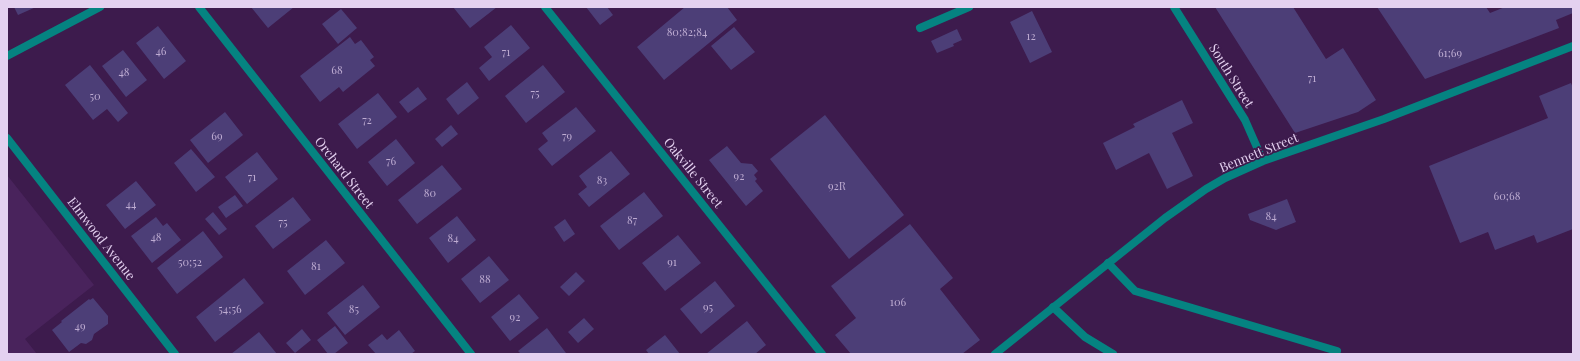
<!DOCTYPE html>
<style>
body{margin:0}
#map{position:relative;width:1580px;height:361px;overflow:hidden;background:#3d1b4d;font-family:"Playfair Display",serif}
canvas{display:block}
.frame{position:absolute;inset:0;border:8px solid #e4d1f0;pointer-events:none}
</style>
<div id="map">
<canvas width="1580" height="361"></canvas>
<div class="frame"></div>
</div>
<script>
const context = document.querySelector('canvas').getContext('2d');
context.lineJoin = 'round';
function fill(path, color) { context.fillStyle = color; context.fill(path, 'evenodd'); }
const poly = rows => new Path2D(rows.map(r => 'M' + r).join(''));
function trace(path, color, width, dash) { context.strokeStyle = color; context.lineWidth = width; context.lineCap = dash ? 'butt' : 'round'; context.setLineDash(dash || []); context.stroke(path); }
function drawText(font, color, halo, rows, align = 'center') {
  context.font = font + ' "Playfair Display",serif'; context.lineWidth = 3.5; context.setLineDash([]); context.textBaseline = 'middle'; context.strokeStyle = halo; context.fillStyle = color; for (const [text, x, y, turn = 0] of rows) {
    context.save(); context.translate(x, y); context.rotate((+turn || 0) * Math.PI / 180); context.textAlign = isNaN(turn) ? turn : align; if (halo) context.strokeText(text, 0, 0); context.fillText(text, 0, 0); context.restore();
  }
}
fill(poly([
 [7,175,94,285,25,339,37,354,7,354]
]), '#49235c');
fill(poly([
 [14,7,36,7,18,15],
 [251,7,294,7,268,28],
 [453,7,497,7,470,28],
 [586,7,607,7,613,15,600,25],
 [685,7,727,7,737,20,664,80,637,47],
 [1215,7,1293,7,1326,59,1343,48,1376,100,1358,112,1295,133],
 [1377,7,1486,7,1490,13,1505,7,1573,7,1573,13,1556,20,1559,28,1425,79],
 [341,9,357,28,338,44,322,24],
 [1032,11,1052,52,1030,63,1010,22],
 [511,25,530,48,489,81,479,68,492,57,484,47],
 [158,26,186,61,164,79,136,43],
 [734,27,755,52,731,70,711,46],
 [957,29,962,40,953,44,954,46,937,53,931,41],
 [350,37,355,44,361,40,374,57,370,60,375,66,343,92,339,87,320,102,300,76],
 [123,50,147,80,126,97,102,66],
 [90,65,128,113,118,122,107,109,93,120,65,85],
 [543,65,565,92,526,123,505,96],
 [467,82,479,98,458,115,446,99],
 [1571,83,1573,88,1573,229,1537,243,1534,235,1495,250,1488,232,1460,243,1429,166,1548,118,1539,96],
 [418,87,427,99,408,113,399,102],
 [378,93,397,117,357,149,338,124],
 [1182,100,1193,123,1172,133,1193,176,1167,189,1149,153,1116,170,1103,143,1135,127,1133,124],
 [576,107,596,131,552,166,538,149,548,141,542,133],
 [225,112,243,135,208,163,190,140],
 [825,115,904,215,849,259,770,159],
 [451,125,458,134,442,147,435,139],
 [396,139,415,163,387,186,368,162],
 [727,146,741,163,752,164,758,171,754,175,757,179,755,181,763,191,746,206,709,160],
 [191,149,215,177,196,192,174,163],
 [611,151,630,174,589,207,578,194,587,187,579,176],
 [257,152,278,179,247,204,225,177],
 [442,165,462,189,417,224,398,200],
 [136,181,156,205,125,229,106,205],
 [644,192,663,216,619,250,600,226],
 [235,195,243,206,226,218,218,207],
 [293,197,311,220,273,249,255,226],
 [1287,199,1296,222,1276,230,1250,220,1248,214],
 [213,212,227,229,219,235,205,219],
 [457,216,476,240,448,263,429,238],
 [156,217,163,226,167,223,181,240,152,263,131,236],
 [565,219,575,234,564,242,554,227],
 [910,224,953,278,940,289,980,340,962,354,851,354,835,335,856,318,831,286],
 [203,231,223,257,177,294,157,268],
 [678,235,701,263,665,291,642,263],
 [326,240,345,263,305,295,287,271],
 [489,256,509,280,480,303,461,279],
 [576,272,585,281,569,296,560,287],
 [244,278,264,303,215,342,196,317],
 [715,281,735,306,701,334,680,309],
 [363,285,380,307,345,335,327,313],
 [519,294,539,318,510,341,491,317],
 [93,298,108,316,108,324,94,334,92,340,86,344,81,343,69,352,52,330,62,322,61,321,89,299,90,300],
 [584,318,594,329,578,343,568,332],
 [747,321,766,345,755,354,706,354],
 [335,326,348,343,334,354,328,354,317,340],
 [547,328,566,353,564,354,521,354,518,351],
 [302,329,311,340,295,353,286,343],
 [399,330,415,351,411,354,376,354,368,345,382,334,387,340],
 [259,332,277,354,231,354],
 [665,335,680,354,649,354,646,350]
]), '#4c3e77');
trace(poly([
 [1108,263,1135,291,1337,351],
 [1053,307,1085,337,1113,354]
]), '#058381', 8);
trace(poly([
 [199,7,471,354],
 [545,7,822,354],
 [1174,7,1245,120,1263,161],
 [920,28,969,7],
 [7,56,100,7],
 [7,138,175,354],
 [995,354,1165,218,1206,189,1225,178,1263,161,1384,119,1573,46]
]), '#058381', 8);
drawText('11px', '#beacd2', null, [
 ["80;82;84",687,33],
 ["12",1031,37],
 ["46",161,52],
 ["71",506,53],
 ["61;69",1450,54],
 ["68",337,71],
 ["48",124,73],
 ["71",1312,79],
 ["75",535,94],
 ["50",95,97],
 ["72",367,121],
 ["69",217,137],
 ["79",567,137],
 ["76",391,162],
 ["92",739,177],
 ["71",252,178],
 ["83",602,181],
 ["92R",837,187],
 ["80",430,194],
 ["60;68",1507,197],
 ["44",131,205],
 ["84",1271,217],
 ["87",632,221],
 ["75",283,223],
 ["48",156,238],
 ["84",453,239],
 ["50;52",190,263],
 ["91",672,263],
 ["81",316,267],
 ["88",485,280],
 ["106",898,303],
 ["95",708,308],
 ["54;56",230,310],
 ["85",354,310],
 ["92",515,318],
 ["49",80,327]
]);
drawText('13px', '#e4d1f0', '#3d1b4d', [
 ["South Street",1231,76,58],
 ["Bennett Street",1259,153,-22],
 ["Orchard Street",344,173,52],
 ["Oakville Street",693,173,51],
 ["Elmwood Avenue",101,239,52]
]);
</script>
